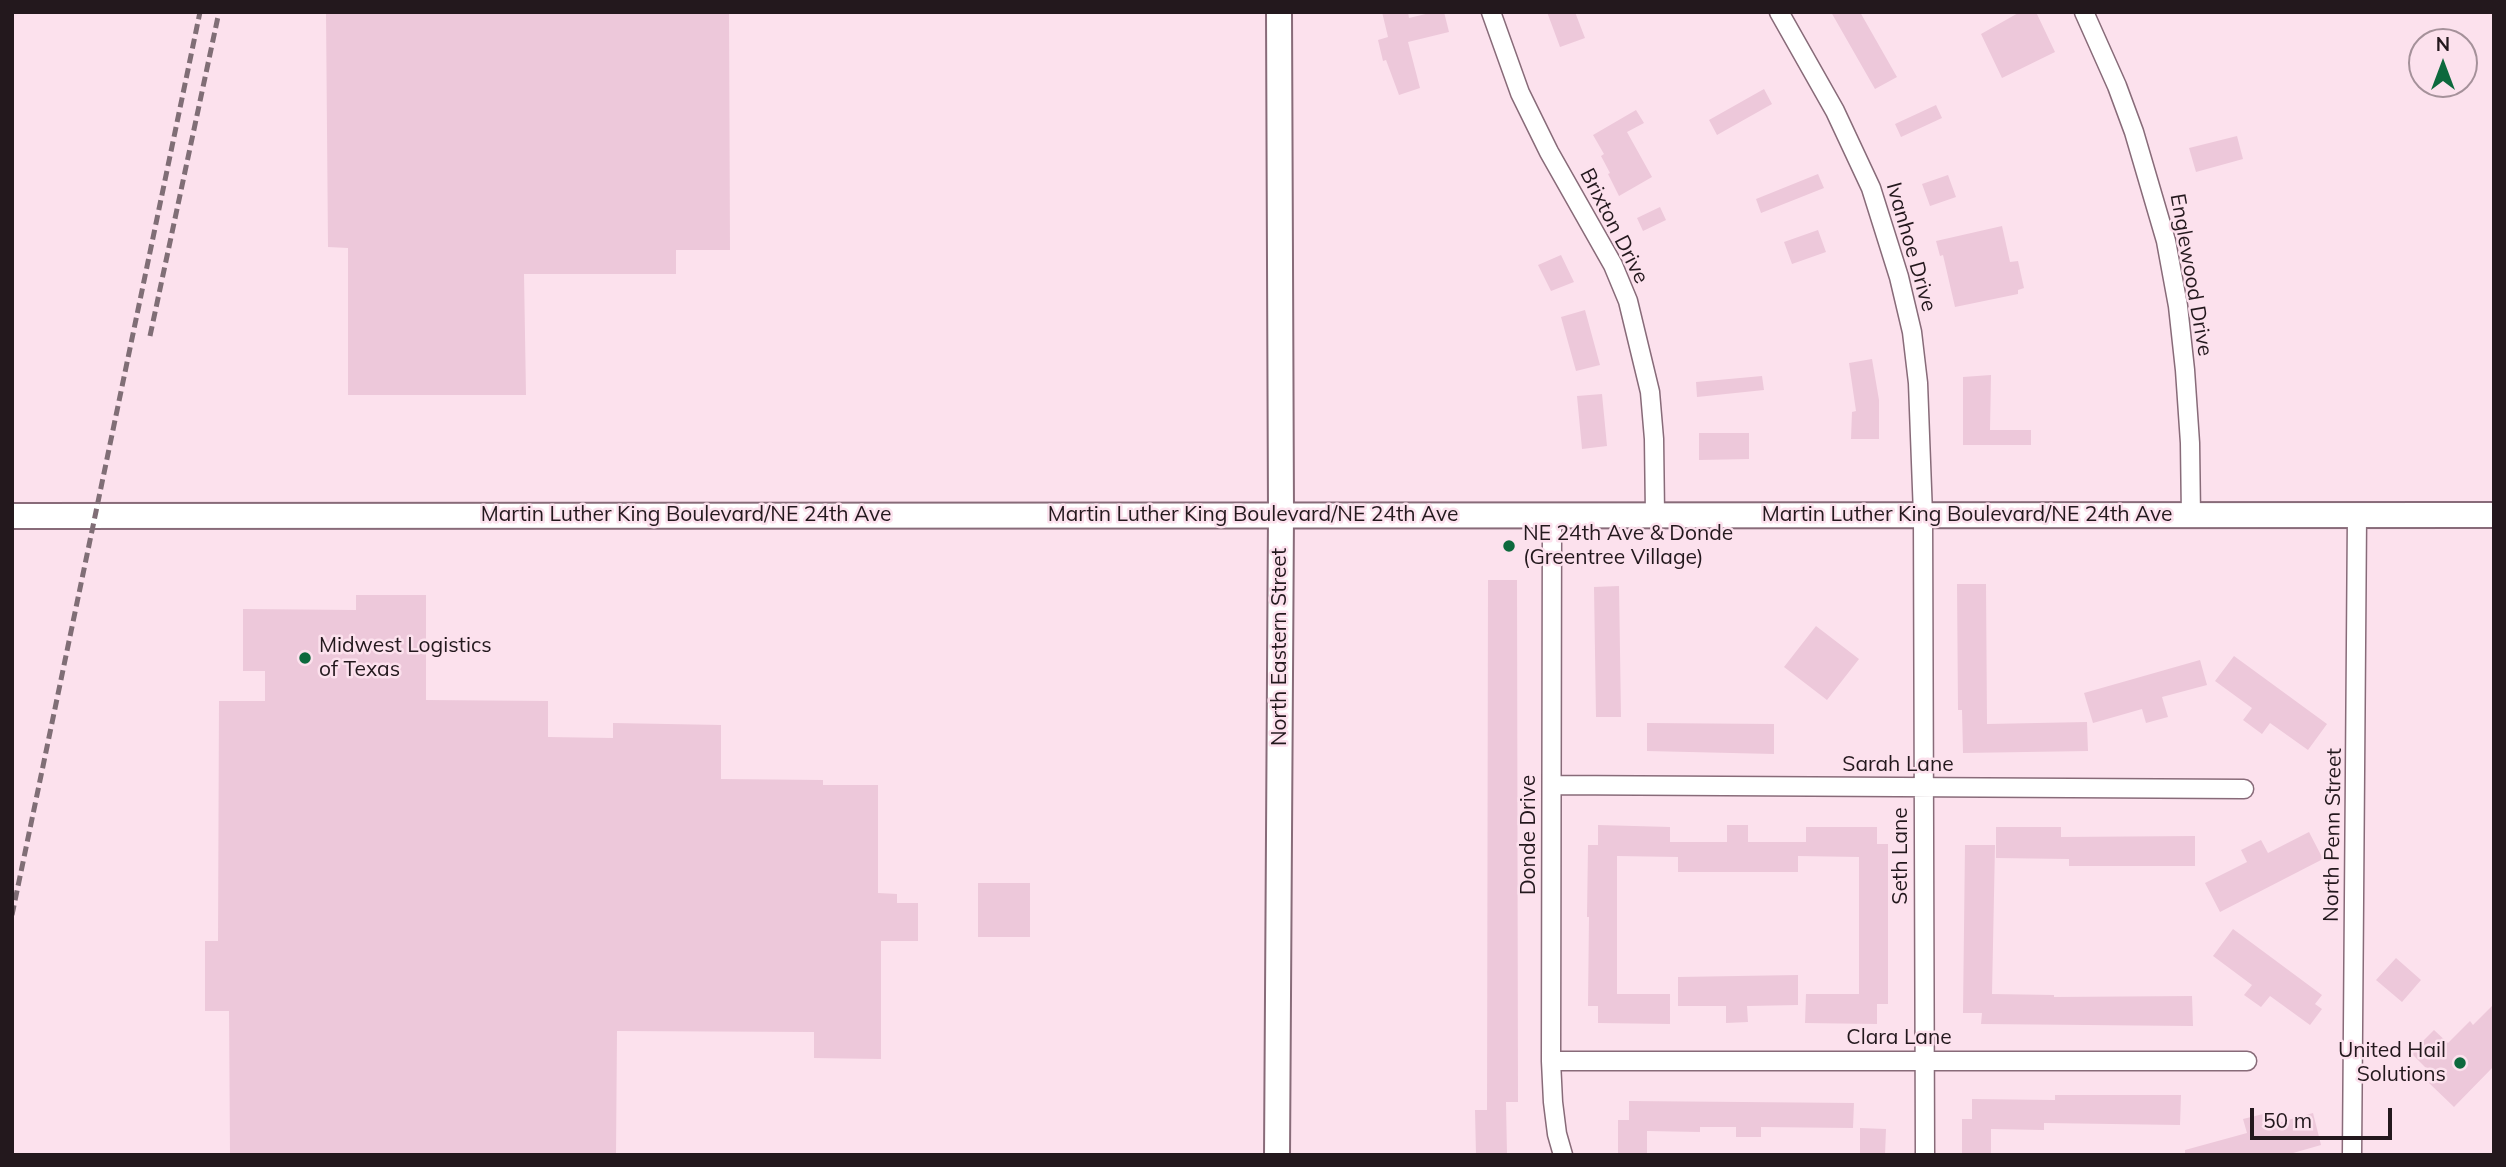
<!DOCTYPE html>
<style>
body{margin:0}
#map{position:relative;width:2506px;height:1167px;overflow:hidden;background:#fce1ed;font-family:Mulish,sans-serif}
canvas{display:block}
.frame{position:absolute;inset:0;border:14px solid #23181d;pointer-events:none}
.north{position:absolute;left:2408px;top:28px;width:70px;height:70px;box-sizing:border-box;background:#fce1ed;border:2px solid #a5919a;border-radius:50%;rotate:0deg;font-size:19px;font-weight:700;line-height:28px;text-align:center;color:#23181d}
.north::after{content:'';display:block;margin:auto;width:24px;height:32px;background:#0d693d;clip-path:polygon(50% 0,100% 100%,50% 72%,0 100%)}
.scale{position:absolute;left:2250px;top:1108px;width:142px;height:32px;box-sizing:border-box;border:4px solid #23181d;border-top:0;padding-left:9px;font-size:21px;line-height:24px;white-space:nowrap;color:#23181d;-webkit-text-stroke:5px #fce1ed;paint-order:stroke}
</style>
<div id="map">
<canvas width="2506" height="1167"></canvas>
<div class="frame"></div>
<div class="north">N</div>
<div class="scale">50 m</div>
</div>
<script>
const context = document.querySelector('canvas').getContext('2d');
context.lineJoin = 'round';
function fill(path, color) { context.fillStyle = color; context.fill(path, 'evenodd'); }
const poly = rows => new Path2D(rows.map(r => 'M' + r).join(''));
function trace(path, color, width, dash) { context.strokeStyle = color; context.lineWidth = width; context.lineCap = dash ? 'butt' : 'round'; context.setLineDash(dash || []); context.stroke(path); }
function drawText(font, color, halo, rows, align = 'center') {
  context.font = font + ' Mulish,sans-serif'; context.lineWidth = 5; context.setLineDash([]); context.textBaseline = 'middle'; context.strokeStyle = halo; context.fillStyle = color; for (const [text, x, y, turn = 0] of rows) {
    context.save(); context.translate(x, y); context.rotate((+turn || 0) * Math.PI / 180); context.textAlign = isNaN(turn) ? turn : align; if (halo) context.strokeText(text, 0, 0); context.fillText(text, 0, 0); context.restore();
  }
}
fill(poly([
 [326,12,729,12,730,250,676,250,676,274,524,274,526,395,348,395,348,248,328,247],
 [1382,12,1408,12,1409,18,1434,12,1444,12,1449,32,1408,42,1420,88,1399,95,1386,60,1383,61,1378,40,1388,37],
 [1547,12,1575,12,1585,38,1560,47],
 [1831,12,1860,12,1897,77,1875,89],
 [2020,12,2036,12,2055,52,2002,78,1981,34],
 [1764,89,1772,104,1717,135,1709,120],
 [1936,105,1942,118,1901,137,1895,124],
 [1636,110,1644,123,1627,132,1652,177,1619,196,1608,174,1610,173,1601,156,1604,154,1593,135],
 [2237,136,2243,159,2196,172,2189,148],
 [1818,174,1824,188,1761,213,1756,199],
 [1948,175,1956,197,1930,206,1922,184],
 [1660,207,1666,220,1643,231,1637,218],
 [2002,226,2010,262,2018,261,2024,288,2018,290,2018,294,1955,307,1943,255,1940,256,1936,241],
 [1818,230,1826,252,1792,264,1784,242],
 [1561,255,1574,282,1551,291,1538,265],
 [1585,310,1600,365,1576,371,1561,317],
 [1872,359,1879,400,1879,439,1851,439,1852,412,1856,411,1849,363],
 [1991,375,1990,430,2031,430,2031,445,1963,445,1963,377],
 [1762,376,1764,390,1697,397,1696,382],
 [1602,394,1607,446,1582,449,1577,396],
 [1699,433,1749,433,1749,459,1699,460],
 [1488,580,1517,580,1518,1102,1506,1102,1507,1155,1476,1155,1475,1110,1487,1110],
 [1957,584,1986,584,1987,724,2087,722,2088,751,1963,753,1962,710,1958,710],
 [1619,586,1621,717,1596,717,1594,587],
 [356,595,426,595,426,700,548,701,548,737,613,738,613,723,721,725,721,779,823,780,823,785,878,785,878,893,897,894,897,903,918,903,918,941,881,941,881,1059,814,1058,814,1032,617,1031,616,1155,230,1155,229,1011,205,1011,205,941,218,941,219,701,265,701,265,671,243,671,243,609,356,610],
 [1816,626,1859,659,1827,700,1784,667],
 [2234,656,2327,724,2308,750,2270,723,2262,734,2243,720,2252,708,2215,681],
 [2200,660,2207,685,2162,697,2168,717,2146,723,2142,709,2093,723,2084,693],
 [1647,723,1774,724,1774,754,1647,751],
 [1598,825,1670,827,1670,842,1727,842,1727,825,1748,825,1748,842,1806,842,1806,827,1877,827,1877,844,1888,844,1888,1004,1877,1004,1877,1024,1805,1023,1806,994,1859,994,1859,857,1798,856,1798,872,1678,872,1678,857,1617,856,1617,994,1670,994,1670,1024,1598,1023,1598,1006,1588,1006,1589,917,1587,917,1588,845,1598,845],
 [1996,827,2061,827,2061,837,2195,836,2195,866,2069,866,2069,859,1996,858],
 [2309,832,2323,859,2220,912,2205,883,2247,862,2241,850,2261,840,2268,853],
 [1965,845,1995,845,1992,994,2054,995,2054,997,2192,996,2193,1026,1981,1024,1982,1013,1963,1013],
 [978,883,1030,883,1030,937,978,937],
 [2233,929,2322,995,2315,1004,2322,1009,2310,1025,2270,996,2261,1007,2244,995,2252,985,2213,956],
 [2396,958,2421,980,2402,1002,2376,980],
 [1798,975,1798,1005,1747,1006,1748,1022,1726,1023,1726,1006,1678,1006,1678,977],
 [2494,1004,2494,1066,2454,1107,2429,1083,2435,1077,2411,1053,2434,1030,2448,1043,2470,1021,2473,1025],
 [2055,1095,2181,1095,2180,1125,2044,1123,2044,1130,1991,1129,1991,1155,1962,1155,1962,1119,1972,1119,1972,1099,2055,1100],
 [1629,1101,1854,1103,1853,1128,1761,1127,1761,1137,1736,1137,1736,1127,1700,1127,1700,1132,1647,1131,1647,1155,1618,1155,1618,1120,1629,1120],
 [2313,1113,2321,1145,2286,1155,2185,1155,2185,1150,2247,1133,2243,1119,2263,1114,2267,1126],
 [1860,1128,1886,1129,1885,1155,1860,1155]
]), '#edc8da');
const minor = poly([
 [1491,12,1520,93,1549,152,1613,265,1628,301,1650,392,1654,439,1655,514],
 [1779,12,1835,111,1871,188,1899,277,1912,332,1918,383,1923,515,1925,1155],
 [2084,12,2117,86,2134,132,2166,241,2178,306,2185,370,2190,443,2191,516],
 [1552,515,1551,1061,1553,1102,1557,1134,1563,1155],
 [1552,785,2244,789],
 [1551,1061,2247,1061],
 [2352,1155,2357,516]
]);
const secondary = poly([
 [12,516,2494,515],
 [1277,1155,1281,514,1279,12]
]);
trace(minor, '#886b79', 21);
trace(secondary, '#886b79', 28);
trace(minor, '#fff', 18);
trace(secondary, '#fff', 24);
trace(poly([
 [150,336,219,12],
 [12,915,200,12]
]), '#806e76', 5, [10, 5]);
for (const [x, y, r, color] of [
 [1509,546,7,"#0d693d"],
 [305,658,7,"#0d693d"],
 [2460,1063,7,"#0d693d"]
]) { const dot = new Path2D(); dot.arc(x, y, r, 0, 2 * Math.PI); context.fillStyle = color; context.fill(dot); trace(dot, '#fce1ed', 2.5); }
drawText('21px', '#23181d', '#fce1ed', [
 ["Brixton Drive",1614,226,63],
 ["Ivanhoe Drive",1911,247,74],
 ["Englewood Drive",2191,275,80],
 ["Martin Luther King Boulevard/NE 24th Ave",686,515],
 ["Martin Luther King Boulevard/NE 24th Ave",1253,515],
 ["Martin Luther King Boulevard/NE 24th Ave",1967,515],
 ["North Eastern Street",1280,647,-90],
 ["Sarah Lane",1898,765],
 ["Donde Drive",1529,835,-90],
 ["North Penn Street",2333,835,-89],
 ["Seth Lane",1901,856,-90],
 ["Clara Lane",1899,1038]
]);
drawText('21px', '#23181d', '#fce1ed', [
 ["NE 24th Ave & Donde",1523,534],
 ["(Greentree Village)",1523,558],
 ["Midwest Logistics",319,646],
 ["of Texas",319,670],
 ["United Hail",2446,1051,"right"],
 ["Solutions",2446,1075,"right"]
], 'left');
</script>
